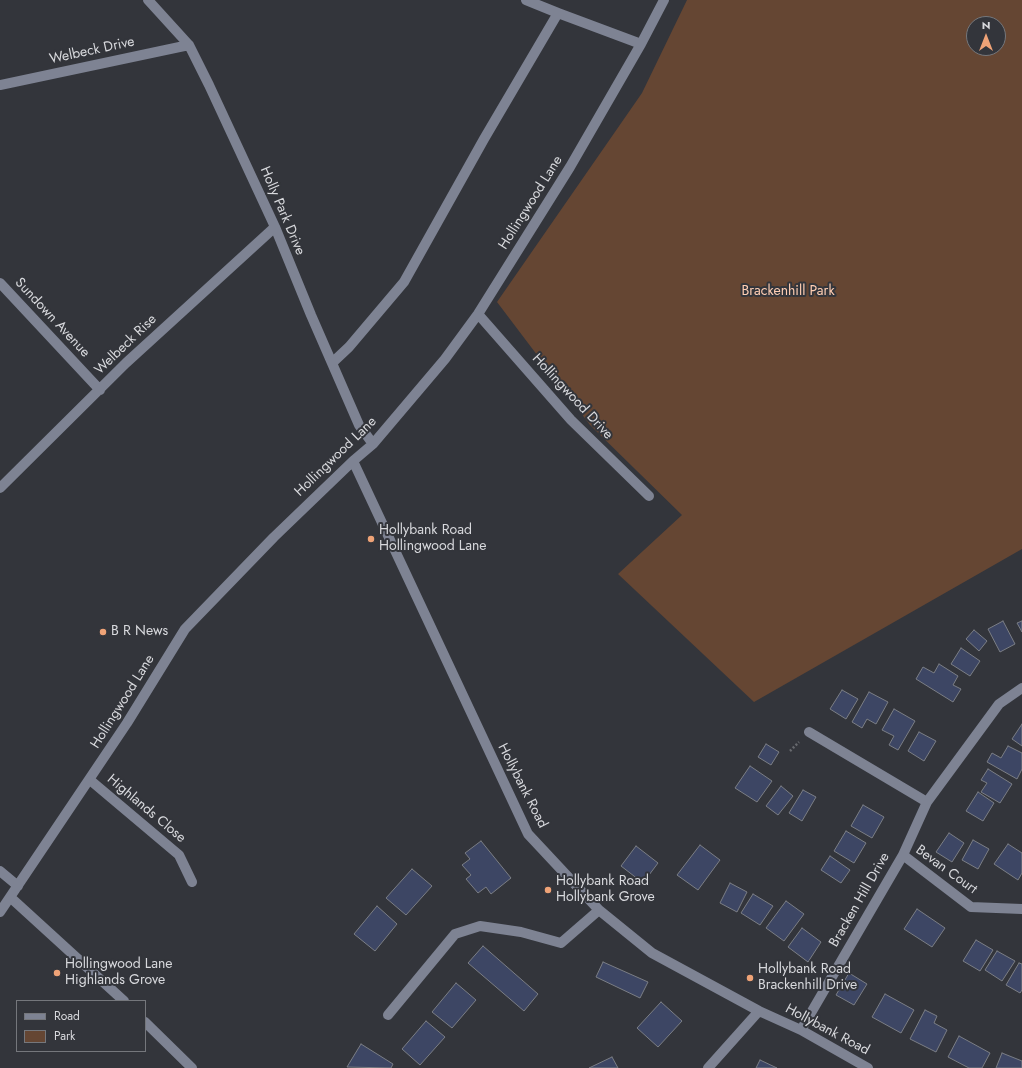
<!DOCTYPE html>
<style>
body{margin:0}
#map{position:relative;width:1022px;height:1068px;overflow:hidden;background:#33353b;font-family:Jost,sans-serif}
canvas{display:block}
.legend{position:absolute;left:16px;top:1000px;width:130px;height:52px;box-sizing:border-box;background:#33353b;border:1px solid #75777c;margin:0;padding:5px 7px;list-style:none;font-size:12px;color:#d8d9dd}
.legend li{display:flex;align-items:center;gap:8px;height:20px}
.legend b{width:20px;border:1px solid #75777c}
.north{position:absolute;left:966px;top:16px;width:40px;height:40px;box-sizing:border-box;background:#33353b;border:1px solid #75777c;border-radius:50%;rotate:0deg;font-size:11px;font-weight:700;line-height:16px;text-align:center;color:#d8d9dd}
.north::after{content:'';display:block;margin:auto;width:14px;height:18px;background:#efa377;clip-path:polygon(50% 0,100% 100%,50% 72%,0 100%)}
</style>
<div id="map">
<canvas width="1022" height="1068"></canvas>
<ul class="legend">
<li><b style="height:5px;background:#7e8393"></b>Road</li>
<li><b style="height:11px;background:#654633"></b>Park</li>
</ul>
<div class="north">N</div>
</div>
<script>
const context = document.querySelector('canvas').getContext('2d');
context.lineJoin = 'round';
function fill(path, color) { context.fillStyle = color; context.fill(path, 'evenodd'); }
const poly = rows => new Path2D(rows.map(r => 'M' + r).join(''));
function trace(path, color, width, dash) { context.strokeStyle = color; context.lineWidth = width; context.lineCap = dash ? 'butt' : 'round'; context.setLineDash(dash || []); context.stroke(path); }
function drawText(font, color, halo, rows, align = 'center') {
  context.font = font + ' Jost,sans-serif'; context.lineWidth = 4; context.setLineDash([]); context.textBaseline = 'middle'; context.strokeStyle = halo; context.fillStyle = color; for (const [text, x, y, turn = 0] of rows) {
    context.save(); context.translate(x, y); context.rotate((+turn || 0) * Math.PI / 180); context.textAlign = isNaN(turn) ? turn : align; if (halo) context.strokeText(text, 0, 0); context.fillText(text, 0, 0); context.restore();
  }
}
fill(poly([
 [687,0,1022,0,1022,549,754,702,618,574,682,515,590,425,497,302,642,93],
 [974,24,998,24,998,48,974,48]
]), '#654633');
const building = poly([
 [1003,621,1015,644,1000,652,988,629,1003,621],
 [1022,621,1022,632,1017,623,1022,621],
 [974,630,987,641,979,651,966,639,974,630],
 [961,648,980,661,970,676,951,664,961,648],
 [939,664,958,676,953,685,961,689,953,702,916,679,923,667,934,673,939,664],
 [842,690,858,699,846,719,830,709,842,690],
 [869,692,888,702,876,724,867,719,862,728,852,722,869,692],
 [894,709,915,721,898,750,889,745,894,736,882,730,894,709],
 [1022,724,1022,746,1012,739,1022,724],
 [919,732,936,741,924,761,908,751,919,732],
 [766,744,779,752,771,765,758,757,766,744],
 [1008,746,1022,753,1022,769,1017,779,987,762,992,753,1001,758,1008,746],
 [750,766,772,781,757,802,735,788,750,766],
 [988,769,1012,784,1000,803,981,792,987,783,981,780,988,769],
 [781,786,793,796,778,815,766,806,781,786],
 [803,790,816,797,802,821,789,813,803,790],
 [978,792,994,803,983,821,966,811,978,792],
 [863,805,884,817,872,838,851,826,863,805],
 [846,831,866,843,854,863,834,851,846,831],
 [949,833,964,843,952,862,936,852,949,833],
 [973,840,989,849,978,869,962,860,973,840],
 [481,841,511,878,491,894,486,887,478,893,466,879,471,875,462,865,470,859,465,853,481,841],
 [1008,844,1022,853,1022,873,1018,880,994,864,1008,844],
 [700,845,720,860,698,890,677,875,700,845],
 [636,846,658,863,643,883,621,866,636,846],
 [830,856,850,870,841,883,821,870,830,856],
 [412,869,432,886,406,915,386,898,412,869],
 [730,883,747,892,737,912,720,903,730,883],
 [753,894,773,906,760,925,741,913,753,894],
 [786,901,804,914,784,941,766,928,786,901],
 [377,906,397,924,375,951,354,934,377,906],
 [917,909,945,928,932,947,904,929,917,909],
 [802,928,821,942,808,962,788,947,802,928],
 [976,940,993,950,980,971,963,961,976,940],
 [483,946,538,994,524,1011,468,963,483,946],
 [997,951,1015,961,1002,981,985,970,997,951],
 [603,962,648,982,640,998,596,977,603,962],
 [1019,963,1022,964,1022,990,1020,993,1006,985,1019,963],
 [849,973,867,984,854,1005,836,995,849,973],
 [456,983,476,1000,452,1028,432,1012,456,983],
 [885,994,914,1010,901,1033,872,1017,885,994],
 [661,1002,682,1021,658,1047,637,1028,661,1002],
 [925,1010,937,1016,934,1023,947,1030,936,1052,910,1039,925,1010],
 [426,1021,445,1037,420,1065,402,1049,426,1021],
 [959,1036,990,1053,982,1068,969,1068,948,1057,959,1036],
 [361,1044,393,1064,391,1068,347,1067,361,1044],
 [1002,1053,1022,1061,1022,1068,996,1068,1002,1053],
 [612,1057,618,1068,589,1068,612,1057],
 [760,1060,777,1068,756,1068,760,1060]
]);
fill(building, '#3d4664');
trace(building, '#7b7e85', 1);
trace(poly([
 [790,751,799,742]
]), '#67696e', 2.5, [2, 2]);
trace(poly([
 [148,0,189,45,209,85,275,227,311,315,359,425,373,444],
 [526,0,558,13],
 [0,85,189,45],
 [0,283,100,390],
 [478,314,571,420,649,496],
 [332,363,349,347,404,282,484,139,558,13,641,44],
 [353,461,528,834,599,910,652,953,759,1011,801,1030,868,1068],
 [0,488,126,363,275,227],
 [90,780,179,855,192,882],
 [927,802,999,704,1022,688],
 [903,855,971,907,1022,909],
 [0,871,18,886],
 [10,897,124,1001],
 [0,912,127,723,185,629,274,537,353,461,373,444,445,359,478,314,570,167,641,44,664,0],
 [388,1015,455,934,480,926,521,932,561,943,599,910],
 [145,1022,192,1068],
 [801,1030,903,855,927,802,809,732],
 [708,1068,759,1011]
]), '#7e8393', 10);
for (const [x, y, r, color] of [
 [371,539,4,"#efa377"],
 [103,632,4,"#efa377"],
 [548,890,4,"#efa377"],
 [57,973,4,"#efa377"],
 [750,978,4,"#efa377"]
]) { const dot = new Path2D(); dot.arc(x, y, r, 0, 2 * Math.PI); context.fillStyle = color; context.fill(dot); trace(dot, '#33353b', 1.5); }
drawText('14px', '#d8d9dd', '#33353b', [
 ["Welbeck Drive",92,51,-12],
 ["Hollingwood Lane",531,203,-58],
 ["Holly Park Drive",282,211,67],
 ["Sundown Avenue",52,318,47],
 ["Welbeck Rise",126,345,-44],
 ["Hollingwood Drive",572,397,47],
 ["Hollingwood Lane",336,457,-44],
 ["Hollingwood Lane",123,702,-58],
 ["Hollybank Road",522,786,63],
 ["Highlands Close",146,809,40],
 ["Bevan Court",946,870,36],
 ["Bracken Hill Drive",860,900,-60],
 ["Hollybank Road",827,1030,28]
]);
drawText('14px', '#ffceb3', '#33353b', [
 ["Brackenhill Park",788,292]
]);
drawText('14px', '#d8d9dd', '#33353b', [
 ["Hollybank Road",379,531],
 ["Hollingwood Lane",379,547],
 ["B R News",111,632],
 ["Hollybank Road",556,882],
 ["Hollybank Grove",556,898],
 ["Hollingwood Lane",65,965],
 ["Highlands Grove",65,981],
 ["Hollybank Road",758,970],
 ["Brackenhill Drive",758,986]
], 'left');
</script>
